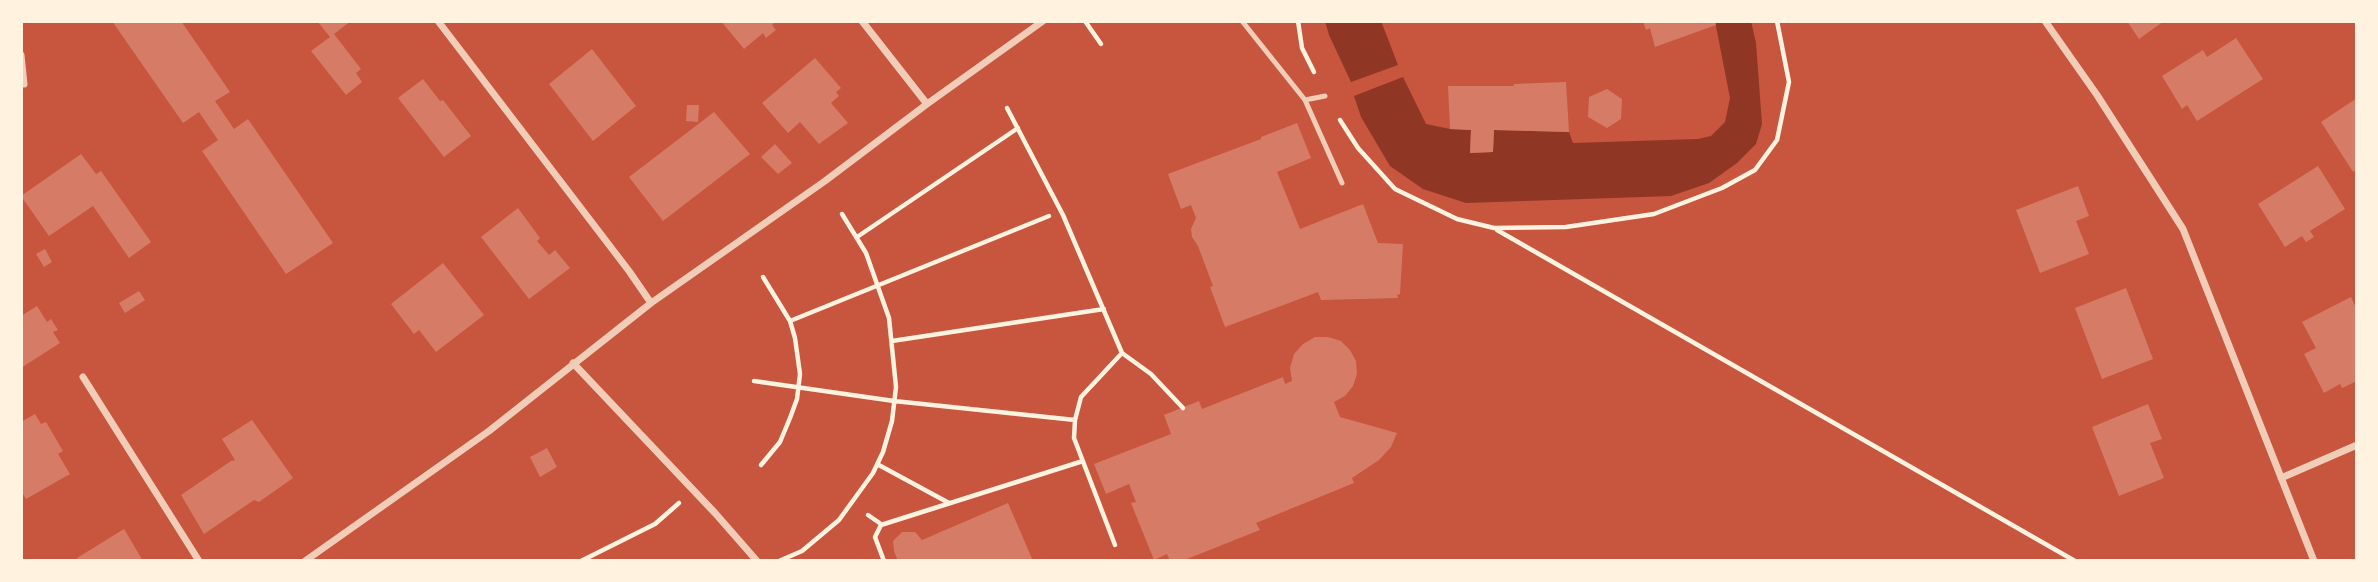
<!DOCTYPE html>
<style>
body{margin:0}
#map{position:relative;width:2378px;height:582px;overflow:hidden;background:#c8553d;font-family:Quicksand,sans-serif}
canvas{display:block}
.frame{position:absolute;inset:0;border:23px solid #fff3e0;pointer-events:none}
</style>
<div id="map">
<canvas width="2378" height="582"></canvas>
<div class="frame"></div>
</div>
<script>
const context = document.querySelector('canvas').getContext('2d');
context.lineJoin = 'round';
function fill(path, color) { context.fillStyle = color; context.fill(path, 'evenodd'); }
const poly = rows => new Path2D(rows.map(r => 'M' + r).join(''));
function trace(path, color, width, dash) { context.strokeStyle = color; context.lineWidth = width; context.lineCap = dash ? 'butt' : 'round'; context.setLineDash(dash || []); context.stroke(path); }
fill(poly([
 [1325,21,1381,21,1398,65,1351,82,1329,35],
 [1715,21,1751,21,1756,43,1762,124,1756,144,1737,163,1709,183,1671,196,1466,203,1423,189,1390,166,1361,117,1354,96,1403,77,1426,124,1450,129,1471,130,1470,153,1493,152,1494,130,1569,132,1573,143,1698,139,1711,136,1725,122,1730,98]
]), '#8f3625');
fill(poly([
 [112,21,181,21,230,92,215,101,234,129,248,119,333,243,286,274,202,151,218,140,199,112,183,123],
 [317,21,351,21,334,34,361,69,356,73,362,82,346,95,311,51,330,37],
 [721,21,776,21,772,25,776,30,766,38,763,33,744,49],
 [1643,21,1715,21,1716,25,1655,47,1650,28,1646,30],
 [2127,21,2164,21,2139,39],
 [2236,38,2263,79,2197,121,2187,105,2182,109,2162,76,2203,50,2207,57],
 [592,49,636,106,593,141,549,84],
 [815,58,841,88,836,92,839,96,831,103,848,123,819,144,800,122,788,133,762,103],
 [423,79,440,101,443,100,471,136,444,157,398,98],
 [1566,82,1569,132,1494,130,1493,152,1470,153,1471,130,1450,129,1448,86,1514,86,1514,84],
 [1607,89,1622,99,1621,119,1607,128,1588,117,1589,97],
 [2357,98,2357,169,2353,172,2321,122],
 [687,105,699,105,698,122,686,121],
 [714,112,750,154,663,221,629,177],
 [1297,123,1311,158,1277,172,1300,229,1363,204,1378,243,1403,244,1400,294,1397,295,1398,298,1321,300,1318,292,1225,327,1210,287,1213,286,1198,246,1192,237,1191,229,1196,218,1191,205,1181,209,1168,174,1261,139,1261,137],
 [775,144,792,163,778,174,761,157],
 [81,154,96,174,101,171,151,242,129,258,93,206,49,236,21,196],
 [2318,166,2345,209,2310,231,2314,237,2306,242,2302,236,2285,247,2258,204],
 [2078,186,2089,216,2076,221,2089,254,2040,273,2016,210],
 [518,208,540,238,537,241,549,255,555,250,570,268,529,299,481,237],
 [45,249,52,262,44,267,36,254],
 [443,263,484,315,436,352,419,330,414,334,391,304],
 [2126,288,2153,359,2102,379,2075,308],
 [139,291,145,300,125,313,119,303],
 [2351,297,2357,310,2357,381,2342,388,2340,384,2324,393,2304,354,2316,348,2302,322],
 [37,306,47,322,51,319,58,330,53,332,60,343,21,368,21,316],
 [1315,337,1328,337,1341,341,1350,350,1356,361,1357,374,1353,386,1345,396,1334,402,1340,417,1397,433,1391,447,1379,460,1352,478,1354,483,1256,523,1260,530,1182,561,1170,561,1167,554,1154,560,1131,503,1136,502,1129,484,1106,494,1094,464,1171,434,1164,415,1199,401,1202,409,1283,377,1285,384,1292,381,1290,368,1294,354,1303,344],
 [2148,404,2162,439,2150,443,2164,478,2119,496,2092,427],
 [35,414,41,424,46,422,63,451,58,454,70,474,26,499,21,491,21,422],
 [252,420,293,478,259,502,254,500,204,534,181,495,231,461,235,460,222,439],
 [547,448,557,467,540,477,530,457],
 [1008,503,1033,561,898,561,894,551,893,541,902,532,915,532,922,540],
 [124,529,143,561,78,561,77,558]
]), '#d67c66');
trace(poly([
 [1085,21,1101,44],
 [1298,21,1302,48,1314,72],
 [1007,108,1063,215,1122,353,1151,374,1183,408],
 [1340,120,1358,148,1395,189,1457,219,1494,228,1566,227,1654,214,1722,188,1755,170,1777,140,1789,82,1777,21],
 [1497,230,2075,561],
 [857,237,1018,128],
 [790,321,1049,216],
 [892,341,1104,309],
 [754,381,894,401,1075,420],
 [877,464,949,503],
 [761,465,780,442,790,418,797,399,800,374,795,338,790,321,763,277],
 [868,515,881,524],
 [1115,545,1074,438,1075,420,1081,397,1122,353],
 [581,561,655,524,679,503],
 [779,561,802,551,839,520,873,473,883,452,892,421,896,387,889,318,866,253,842,214],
 [884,561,875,537,881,525,1083,461]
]), '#fff3e0', 4.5);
trace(poly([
 [1242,21,1305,100,1325,96],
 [1305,100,1342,183]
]), '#f1ccb7', 5);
trace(poly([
 [438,21,629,271,651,303],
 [862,21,927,104],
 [2045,21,2097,95,2183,229,2314,561],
 [21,55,24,84],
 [573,363,715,513,757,561],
 [83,377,199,561],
 [2281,478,2357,445],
 [305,561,489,431,651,303,825,181,927,104,1043,21]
]), '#f1ccb7', 7);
</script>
